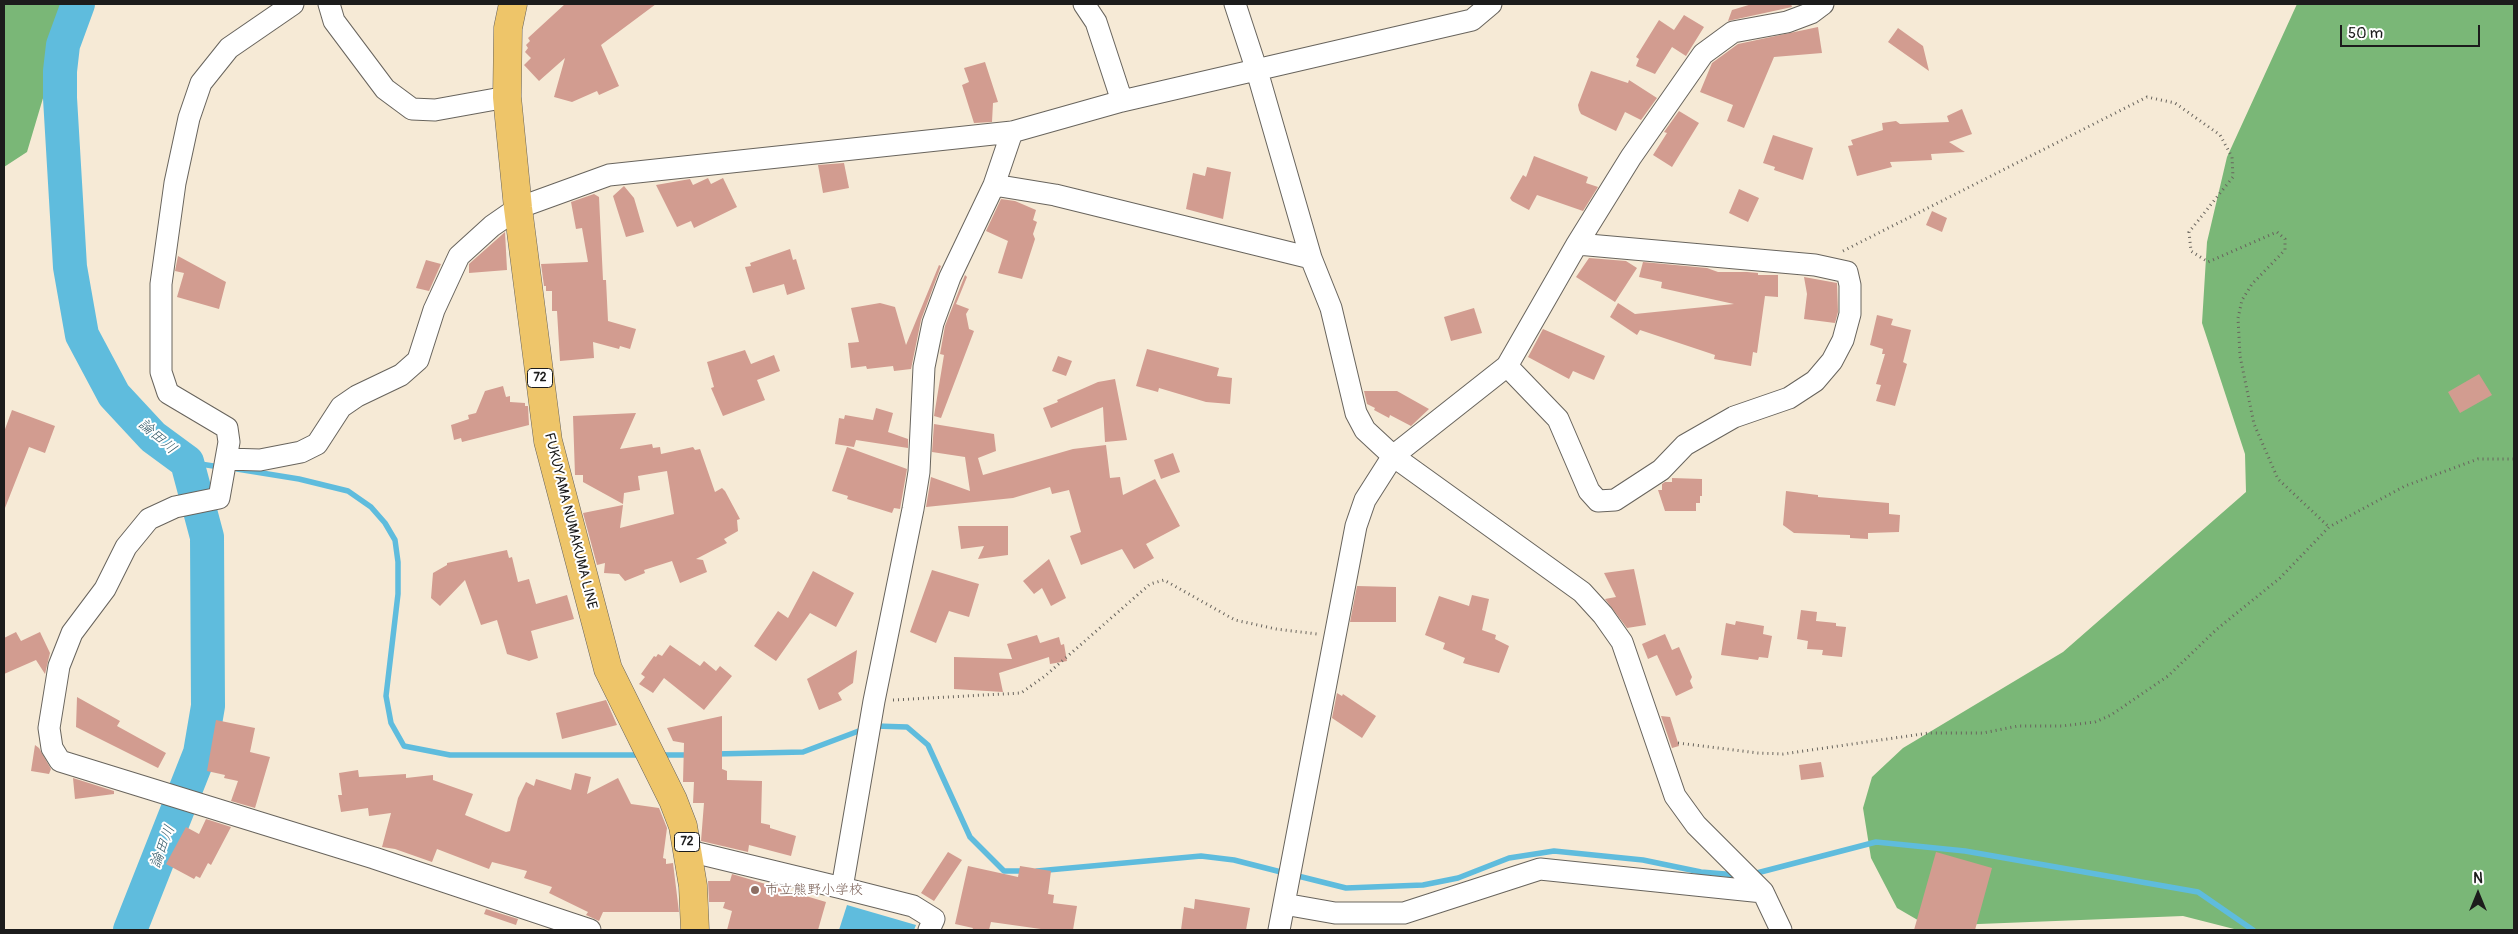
<!DOCTYPE html>
<meta charset="utf-8">
<style>
body{margin:0}
#map{position:relative;width:2518px;height:934px;overflow:hidden;background:#f6ead6;font-family:Pangolin,sans-serif}
canvas{display:block}
.frame{position:absolute;inset:0;border:5px solid #1c1c1c;pointer-events:none}
.north{position:absolute;left:2453px;top:869px;width:50px;height:50px;-webkit-text-stroke:4px #fff;paint-order:stroke;rotate:0deg;font-size:14px;font-weight:700;line-height:20px;text-align:center;color:#1c1c1c}
.north::after{content:'';display:block;margin:auto;width:18px;height:22px;background:#1c1c1c;clip-path:polygon(50% 0,100% 100%,50% 72%,0 100%)}
.scale{position:absolute;left:2340px;top:25px;width:140px;height:22px;box-sizing:border-box;border:2px solid #1c1c1c;border-top:0;padding-left:6px;font-size:15px;line-height:18px;white-space:nowrap;color:#1c1c1c;-webkit-text-stroke:4px #fff;paint-order:stroke}
</style>
<div id="map">
<canvas width="2518" height="934"></canvas>
<div class="frame"></div>
<div class="north">N</div>
<div class="scale">50 m</div>
</div>
<script>
const context = document.querySelector('canvas').getContext('2d');
context.lineJoin = 'round';
function fill(path, color) { context.fillStyle = color; context.fill(path, 'evenodd'); }
const poly = rows => new Path2D(rows.map(r => 'M' + r).join(''));
function trace(path, color, width, dash) { context.strokeStyle = color; context.lineWidth = width; context.lineCap = dash ? 'butt' : 'round'; context.setLineDash(dash || []); context.stroke(path); }
function drawText(font, color, halo, rows, align = 'center') {
  context.font = font + ' Pangolin,"Klee One",sans-serif'; context.lineWidth = 4; context.setLineDash([]); context.textBaseline = 'middle'; context.strokeStyle = halo; context.fillStyle = color; for (const [text, x, y, turn = 0] of rows) {
    context.save(); context.translate(x, y); context.rotate((+turn || 0) * Math.PI / 180); context.textAlign = isNaN(turn) ? turn : align; if (halo) context.strokeText(text, 0, 0); context.fillText(text, 0, 0); context.restore();
  }
}
fill(poly([
 [4,4,71,4,27,152,4,167],
 [2297,4,2514,4,2514,930,2238,930,2183,916,1928,926,1897,908,1871,858,1863,808,1872,777,1903,748,2063,652,2246,492,2245,454,2202,323,2207,242,2227,157]
]), '#7ab777');
fill(poly([
 [847,905,916,925,914,930,839,930]
]), '#5fbcdd');
trace(poly([
 [187,462,220,467],
 [237,469,299,479,348,491,371,507,385,523,395,540,398,562,398,594,386,696,391,723,404,746,450,755,643,755],
 [875,726,907,727,928,745,970,837,1004,871,1025,871],
 [715,754,803,752,864,729],
 [660,755,690,755],
 [1037,871,1201,856,1234,860,1285,873],
 [1753,874,1876,842,1965,851,2198,892,2253,930],
 [1294,875,1346,888,1423,885,1458,878,1509,858,1554,851,1643,860,1701,872,1737,875]
]), '#5fbcdd', 5.5);
trace(poly([
 [78,4,63,45,60,71,60,98,70,267,82,335,114,395,153,437,187,462,207,537,208,706,200,753,130,930]
]), '#5fbcdd', 34);
fill(poly([
 [565,4,656,4,601,45,619,86,599,95,597,91,572,102,554,97,565,58,539,81,524,65,531,58,525,52,528,48,526,45,530,41,528,38],
 [1752,4,1791,4,1792,7,1728,21,1732,10],
 [1684,15,1704,27,1686,56,1672,47,1655,74,1636,66,1639,59,1636,57,1659,20,1674,30],
 [1818,27,1822,53,1774,57,1744,128,1727,121,1733,105,1700,92,1712,63,1738,44],
 [1898,28,1923,46,1929,71,1888,42],
 [985,62,998,102,993,103,992,122,974,123,962,85,969,82,964,68],
 [1591,71,1628,83,1629,80,1657,98,1641,120,1625,112,1616,131,1581,114,1579,110,1578,105],
 [1962,109,1972,134,1949,142,1965,152,1931,154,1932,160,1890,162,1892,167,1857,176,1848,146,1853,145,1851,140,1883,130,1882,123,1896,121,1900,124,1949,122,1947,116],
 [1679,111,1699,123,1672,167,1653,155,1667,133,1664,132],
 [1773,135,1813,148,1803,180,1774,170,1775,167,1763,163],
 [1534,156,1588,177,1586,183,1598,187,1583,211,1537,195,1529,210,1512,201,1510,198,1523,175,1526,177],
 [844,163,849,188,823,193,818,165],
 [1207,167,1231,172,1223,219,1186,209,1193,173,1205,176],
 [708,178,711,184,723,178,737,207,694,228,691,221,677,227,656,185,690,179,693,185],
 [624,186,634,198,644,232,626,237,613,196],
 [1739,189,1759,198,1748,222,1729,213],
 [594,194,599,197,603,280,606,280,608,321,636,329,630,349,620,346,619,349,593,342,594,358,560,361,557,311,552,311,552,291,546,291,546,286,544,286,541,264,588,262,582,228,576,229,571,202],
 [1001,199,1015,201,1036,210,1033,220,1037,222,1033,234,1035,239,1022,279,998,273,1008,241,986,231],
 [1932,211,1947,218,1942,232,1926,225],
 [505,232,507,270,469,273,469,264],
 [790,249,793,260,796,259,805,289,787,295,784,284,753,293,745,267,751,266,750,263],
 [178,256,226,282,219,309,177,297,184,273,175,271],
 [1589,258,1626,261,1637,268,1615,302,1576,277],
 [426,260,441,264,429,291,416,288],
 [1643,262,1707,268,1718,272,1747,272,1758,273,1758,275,1778,275,1778,297,1765,296,1757,353,1753,352,1751,366,1714,359,1715,355,1640,330,1637,335,1610,317,1618,303,1635,314,1734,304,1661,288,1662,282,1639,277],
 [939,265,941,266,921,320,911,369,894,371,893,366,867,369,866,366,851,368,848,343,859,342,851,308,880,303,895,307,906,345],
 [965,275,967,277,956,304,969,309,966,314,969,329,974,331,941,418,934,416,944,355,940,354,945,326],
 [1804,277,1837,283,1838,312,1835,323,1804,319,1807,294],
 [1474,308,1482,333,1451,341,1444,317],
 [1877,315,1893,319,1891,325,1911,330,1903,362,1907,364,1895,406,1876,401,1881,385,1876,384,1885,354,1882,354,1883,349,1870,345],
 [1543,329,1605,356,1594,380,1573,371,1569,379,1528,357],
 [1147,349,1219,368,1217,376,1232,378,1230,404,1206,402,1159,388,1158,392,1136,386],
 [745,350,751,364,774,355,780,371,757,380,765,400,723,416,711,388,714,387,707,362],
 [1058,356,1072,361,1066,376,1052,371],
 [2479,374,2492,395,2460,413,2448,392],
 [1115,379,1127,440,1105,442,1103,407,1051,428,1043,408,1058,402,1057,400,1098,382],
 [503,386,506,397,510,396,510,402,525,403,525,406,528,406,529,425,462,442,461,438,454,440,451,425,469,419,468,415,476,413,485,391],
 [1364,391,1397,391,1429,409,1411,426,1390,415,1389,418,1374,410,1375,408,1367,404],
 [876,408,893,413,888,432,908,439,908,448,856,440,854,447,835,444,839,418,844,419,845,415,873,420],
 [12,410,55,426,45,453,29,447,5,508,4,432],
 [636,413,620,449,652,444,653,448,660,447,661,454,693,447,695,450,700,449,715,492,722,488,725,491,740,519,737,520,738,531,724,539,727,543,696,559,703,560,707,572,680,583,672,561,644,570,645,573,625,581,619,574,604,573,605,563,597,565,583,513,623,505,620,528,674,514,667,471,638,476,640,490,624,493,623,504,583,482,583,475,575,475,573,416],
 [934,424,994,434,996,451,978,458,983,475,1073,449,1106,445,1110,478,1120,477,1123,495,1155,479,1180,526,1146,544,1154,558,1134,569,1122,549,1081,565,1070,536,1081,532,1069,490,1052,494,1050,487,1013,498,926,507,931,477,970,491,965,457,932,452],
 [847,447,907,469,900,509,894,508,892,513,847,499,848,496,832,491],
 [1173,453,1180,472,1161,479,1154,460],
 [1672,478,1702,479,1702,496,1700,496,1700,503,1696,503,1696,511,1665,511,1658,490,1662,490,1662,484,1665,482,1672,482],
 [1786,491,1818,495,1818,497,1889,503,1889,514,1900,515,1899,532,1868,533,1868,539,1850,538,1850,535,1794,533,1783,525],
 [958,526,1008,526,1008,555,978,559,984,546,961,549],
 [507,550,509,558,512,557,518,582,529,579,536,604,567,595,574,619,531,631,538,658,529,661,507,654,497,620,481,625,465,580,440,606,431,598,433,573,447,565,447,563],
 [1049,559,1066,598,1051,606,1042,588,1034,594,1023,581],
 [1634,569,1646,625,1627,628,1605,599,1616,597,1604,573],
 [932,570,979,584,969,617,949,611,936,643,910,632],
 [813,571,854,593,836,627,810,613,776,661,754,646,778,611,788,618],
 [1357,586,1396,587,1396,622,1350,622],
 [1472,595,1489,599,1482,630,1496,635,1495,639,1509,646,1499,673,1463,663,1465,658,1443,649,1445,643,1425,635,1439,596,1469,606],
 [1801,610,1817,612,1816,621,1836,623,1836,626,1846,627,1842,657,1822,655,1823,650,1807,649,1808,641,1797,639],
 [1736,621,1764,626,1763,634,1772,636,1768,658,1759,657,1758,660,1721,655,1726,623,1735,625],
 [16,632,21,641,40,632,50,653,45,674,36,660,4,674,4,638],
 [1665,634,1672,650,1679,647,1692,677,1690,681,1693,688,1676,696,1657,655,1648,659,1642,644],
 [1037,635,1040,643,1059,637,1061,645,1064,644,1067,661,1050,664,1049,657,999,673,1003,692,954,689,954,657,1012,659,1007,644],
 [670,645,700,666,704,661,716,671,720,666,732,676,704,710,664,678,653,693,639,684,645,677,641,674,654,656,656,657,658,654,662,656],
 [857,650,853,683,838,693,842,700,819,710,807,679],
 [1337,693,1342,696,1343,694,1376,716,1362,738,1332,718],
 [77,697,120,721,117,726,166,753,158,768,76,727],
 [606,700,617,725,562,739,556,713],
 [722,716,722,769,727,771,727,780,762,781,761,823,770,825,770,828,796,836,791,856,749,845,748,852,701,841,704,803,693,803,694,782,683,782,684,743,673,741,667,728],
 [1661,716,1670,717,1679,746,1672,748],
 [216,720,255,728,250,752,270,757,255,808,231,801,238,781,224,778,225,775,207,771],
 [35,745,39,748,51,769,49,774,31,771],
 [1821,762,1824,777,1801,780,1799,765],
 [358,770,359,777,406,774,406,778,433,775,433,780,473,794,465,815,506,832,510,831,518,798,526,782,534,786,536,779,571,790,575,773,591,777,587,794,618,778,631,804,659,808,667,828,663,858,666,859,666,864,673,863,679,912,603,912,599,921,586,915,588,912,549,893,552,887,524,878,527,871,492,862,489,869,437,849,432,862,395,849,382,847,391,813,369,816,368,808,341,812,338,795,342,795,339,773],
 [73,778,114,791,114,794,75,799],
 [206,819,231,827,211,865,208,863,200,878,196,876,194,879,166,864,186,827,199,834],
 [948,852,962,860,934,901,921,893],
 [1936,852,1992,868,1975,930,1914,930],
 [968,866,1018,877,1020,866,1051,871,1048,894,1054,895,1053,903,1077,906,1073,930,1048,930,991,922,989,930,972,930,973,928,955,924],
 [732,874,826,902,818,930,727,930,732,911,723,908,725,902,709,902,708,881,730,881],
 [1195,899,1250,908,1246,930,1181,930,1184,907,1194,909],
 [486,909,518,919,516,925,484,914]
]), '#d29c90');
const minor = poly([
 [293,4,229,48,201,83,189,118,175,183,161,284,161,372,168,393,227,428,229,442,219,498,175,507,149,519,126,547,105,589,72,633,59,666,49,728,52,748,60,761,374,858,590,930],
 [329,4,334,21,385,89,412,109,435,110,507,97],
 [1084,4,1096,22,1122,101],
 [1235,4,1257,71,1311,258,1331,308,1356,413,1365,430,1393,456,1582,592,1603,615,1622,642,1675,796,1696,825,1763,892,1781,930],
 [994,185,1055,195,1311,258],
 [1507,366,1558,419,1589,491,1598,501,1615,500,1661,470,1685,445,1734,417,1789,398,1815,381,1832,361,1843,340,1850,314,1850,285,1847,272,1815,265,1577,244],
 [226,459,260,460,301,452,317,444,341,407,357,396,401,375,418,360,434,310,459,256,492,226,518,208,609,175,1012,132,1122,101,1472,20,1491,4],
 [689,851,842,888,874,701,913,509,919,472,924,367,933,323,950,277,994,185,1012,132],
 [842,888,913,906,934,919,929,930],
 [1284,904,1335,913,1404,913,1540,869,1763,892],
 [1279,930,1356,526,1365,500,1393,456,1507,366,1577,244,1631,157,1703,54,1733,32,1787,22,1811,13,1823,4]
]);
const major = poly([
 [513,4,508,28,507,97,518,208,548,441,608,669,673,800,683,826,693,886,695,930]
]);
trace(minor, '#68645d', 23);
trace(major, '#68645d', 29);
trace(poly([
 [1843,251,2147,97,2175,103,2220,135,2232,157,2233,177,2189,232,2191,251,2208,262,2277,232,2285,239,2285,250,2252,284,2242,300,2238,318,2240,356,2254,424,2278,479,2329,527],
 [893,700,1021,693,1045,676,1150,584,1164,580,1235,620,1276,629,1317,634],
 [1678,743,1758,753,1783,754,1929,733,1983,733,2018,726,2062,726,2095,722,2111,715,2168,676,2217,629,2280,578,2329,527,2405,486,2478,459,2514,459]
]), '#68645d', 3, [1, 4]);
trace(minor, '#fff', 21);
trace(major, '#eec569', 28);
for (const [x, y, r, color] of [
 [755,890,5,"#8d6e63"]
]) { const dot = new Path2D(); dot.arc(x, y, r, 0, 2 * Math.PI); context.fillStyle = color; context.fill(dot); trace(dot, '#fff', 2); }
for (const [x, y, w] of [
 [540,378,25],
 [687,842,25]
]) { const box = new Path2D(); box.roundRect(x - w / 2, y - 9.5, w, 19, 4); context.fillStyle = '#fff'; context.fill(box); trace(box, '#1c1c1c', 1); }
drawText('bold 12px', '#1c1c1c', null, [
 ["72",540,378],
 ["72",687,842]
]);
drawText('14px', '#1c1c1c', '#fff', [
 ["FUKUYAMA NUMAKUMA LINE",570,521,76]
]);
drawText('14px', '#785e54', '#fff', [
 ["市立熊野小学校",765,890]
], 'left');
drawText('italic 15px', '#375c69', '#fff', [
 ["論田川",157,437,41],
 ["論田川",163,847,-69]
]);
</script>
